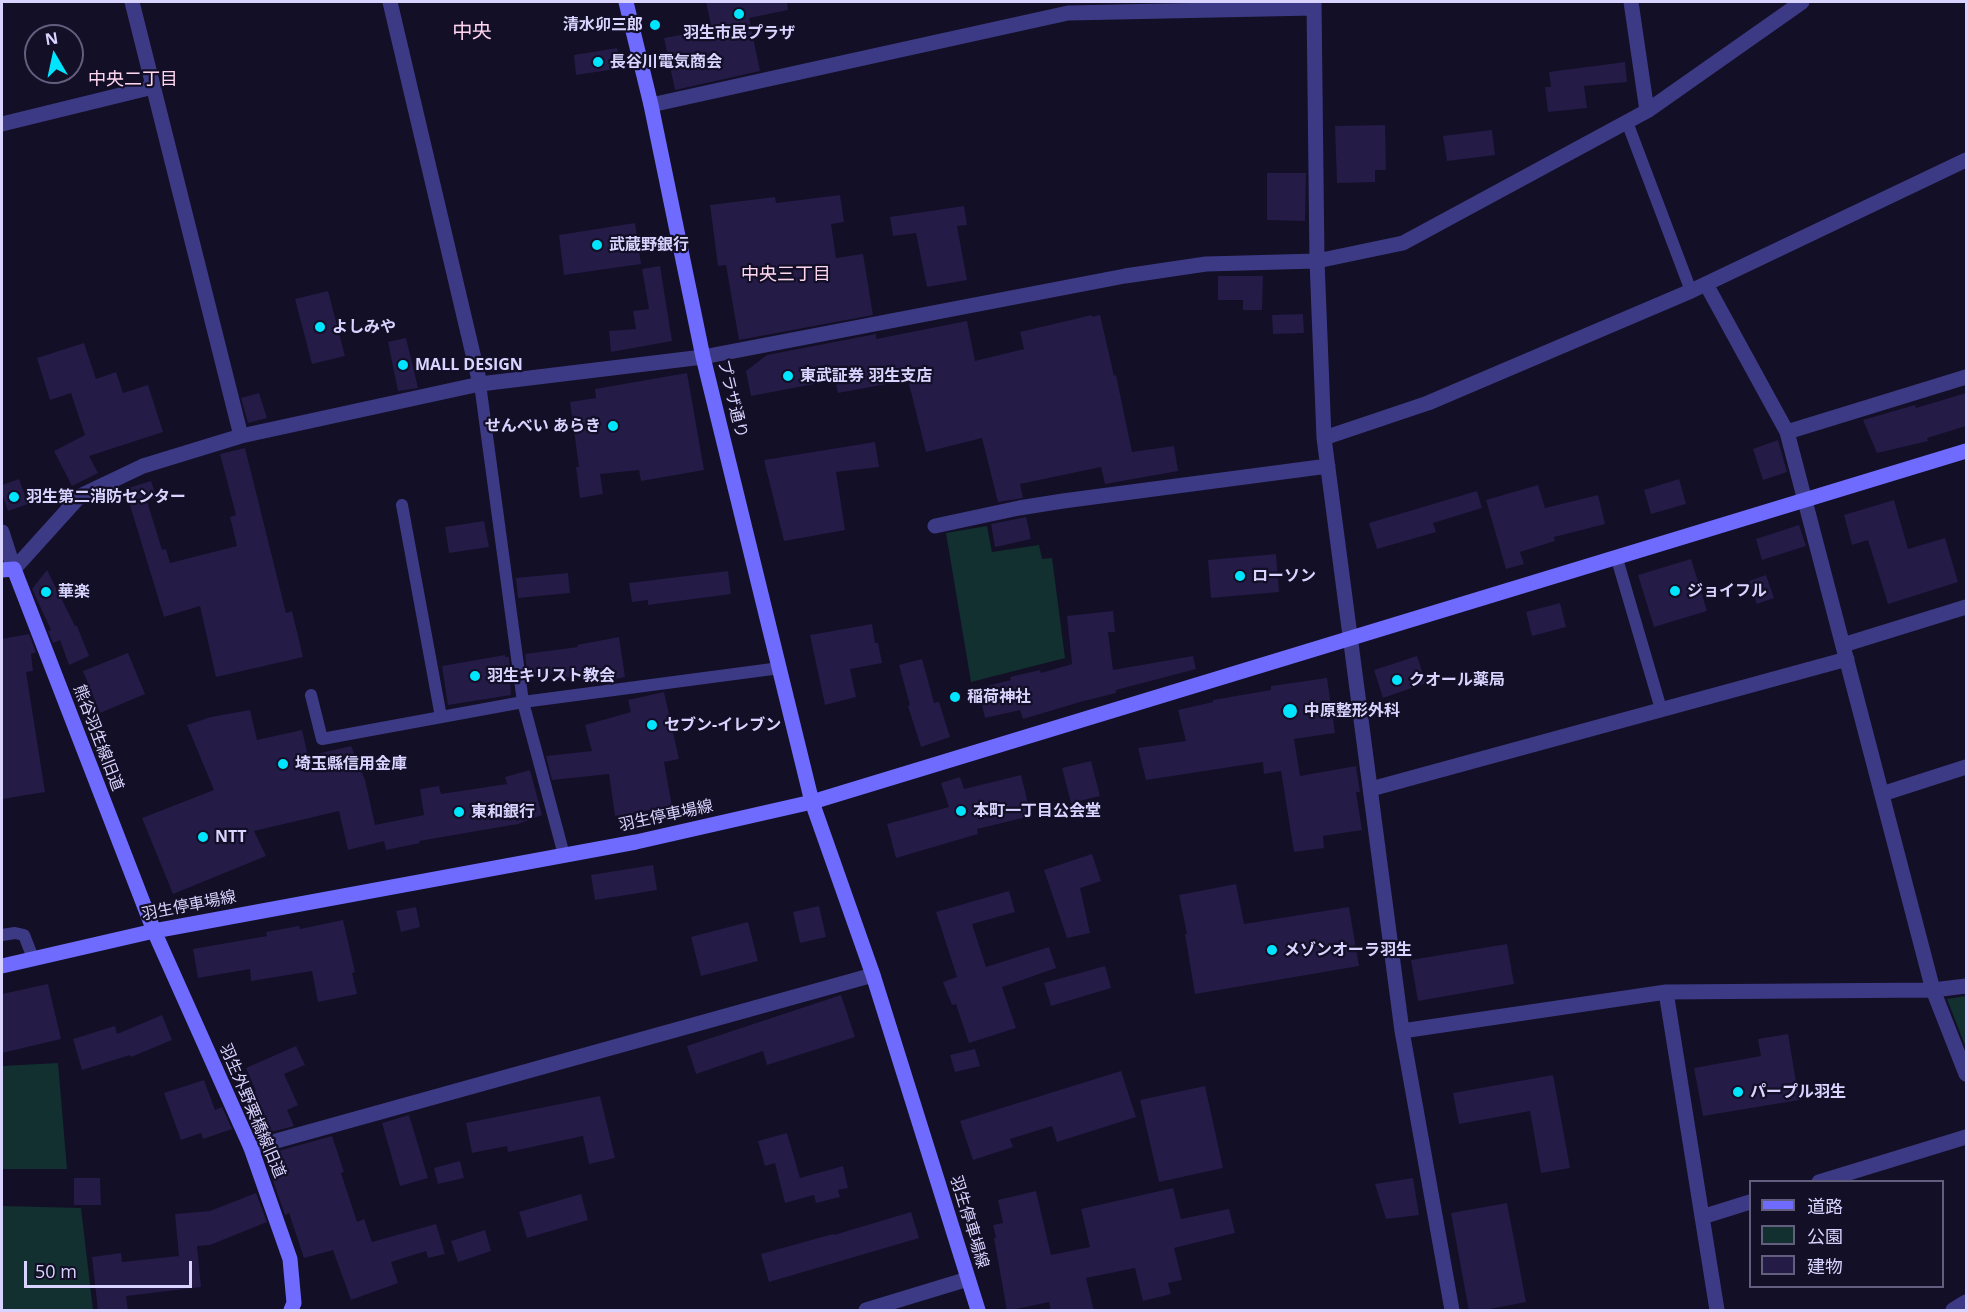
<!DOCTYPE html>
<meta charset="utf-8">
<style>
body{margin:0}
#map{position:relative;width:1968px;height:1312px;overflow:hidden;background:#130f26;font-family:"Open Sans","Noto Sans JP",sans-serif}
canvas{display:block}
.frame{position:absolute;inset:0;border:3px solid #d9d4ff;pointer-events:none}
.legend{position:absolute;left:1749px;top:1180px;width:195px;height:108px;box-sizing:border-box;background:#130f26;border:2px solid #625e7d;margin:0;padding:8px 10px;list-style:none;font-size:18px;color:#d9d4ff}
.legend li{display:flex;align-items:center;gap:12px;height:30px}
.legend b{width:30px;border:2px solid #625e7d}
.north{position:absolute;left:24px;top:24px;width:60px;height:60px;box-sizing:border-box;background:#130f26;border:2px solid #625e7d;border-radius:50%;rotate:351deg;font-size:16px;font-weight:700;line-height:24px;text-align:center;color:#d9d4ff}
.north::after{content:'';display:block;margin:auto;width:21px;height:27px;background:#00e5ff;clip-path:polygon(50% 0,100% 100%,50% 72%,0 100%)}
.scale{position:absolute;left:24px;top:1261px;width:168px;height:27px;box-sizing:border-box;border:3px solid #d9d4ff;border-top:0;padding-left:8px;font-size:18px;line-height:21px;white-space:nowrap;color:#d9d4ff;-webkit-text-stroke:4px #130f26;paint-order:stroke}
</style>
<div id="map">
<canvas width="1968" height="1312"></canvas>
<div class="frame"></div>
<ul class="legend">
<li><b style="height:8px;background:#6f6bff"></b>道路</li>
<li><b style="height:16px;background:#12302f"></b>公園</li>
<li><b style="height:16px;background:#241b47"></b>建物</li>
</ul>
<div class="north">N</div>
<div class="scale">50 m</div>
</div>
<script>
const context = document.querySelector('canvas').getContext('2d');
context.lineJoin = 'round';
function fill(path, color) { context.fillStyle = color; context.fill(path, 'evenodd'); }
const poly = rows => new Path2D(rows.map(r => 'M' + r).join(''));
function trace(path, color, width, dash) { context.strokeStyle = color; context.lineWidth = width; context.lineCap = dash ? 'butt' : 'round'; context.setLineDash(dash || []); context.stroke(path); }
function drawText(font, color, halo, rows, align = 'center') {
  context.font = font + ' "Open Sans","Noto Sans JP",sans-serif'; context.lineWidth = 4.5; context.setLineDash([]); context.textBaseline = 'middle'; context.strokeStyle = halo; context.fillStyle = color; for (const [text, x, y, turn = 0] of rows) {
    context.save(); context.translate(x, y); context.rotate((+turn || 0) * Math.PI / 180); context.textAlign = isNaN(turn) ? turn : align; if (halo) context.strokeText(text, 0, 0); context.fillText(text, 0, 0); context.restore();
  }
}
fill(poly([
 [987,526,992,552,1039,545,1042,559,1052,558,1065,658,971,682,946,533],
 [1966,996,1966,1048,1947,999],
 [58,1063,67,1169,2,1169,2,1066],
 [2,1206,81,1208,93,1310,2,1310]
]), '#12302f');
fill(poly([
 [706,2,787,2,788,10,749,18,760,71,675,90,664,38,712,29],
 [617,48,622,68,576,75,574,55],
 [1625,62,1627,82,1584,86,1587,108,1548,112,1545,87,1551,87,1549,72],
 [1385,125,1386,170,1375,170,1375,182,1337,183,1335,126],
 [1492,130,1495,155,1447,161,1443,136],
 [1267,173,1306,173,1305,221,1267,220],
 [840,195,844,222,831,224,836,258,863,254,873,315,739,340,726,265,718,266,710,205,775,197,776,203],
 [964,206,967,225,957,226,967,280,927,287,916,233,893,236,890,217],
 [635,223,641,264,564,275,559,235],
 [660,266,672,341,611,352,609,331,636,329,633,311,649,309,642,269],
 [1218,276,1263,276,1262,310,1243,310,1243,300,1218,300],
 [328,291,345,356,312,364,295,299],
 [1303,314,1304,333,1273,334,1272,315],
 [1092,315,1092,317,1100,315,1114,376,1116,375,1132,452,1174,446,1178,471,1105,484,1101,467,1020,484,1023,498,998,502,982,438,926,452,908,380,838,393,835,380,751,396,746,371,767,355,876,334,876,339,967,321,975,361,1024,349,1020,332],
 [406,338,418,388,398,391,388,342],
 [84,343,96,379,116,372,123,393,148,385,163,432,89,456,98,473,72,486,54,451,85,435,71,393,50,400,37,358],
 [687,373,704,470,641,481,639,470,600,474,603,494,580,498,576,467,579,467,570,402,596,398,595,389],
 [259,393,267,418,248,423,241,398],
 [1966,393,1966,426,1927,438,1928,441,1877,453,1863,420,1915,405,1916,408],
 [1778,440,1787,472,1763,480,1753,449],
 [875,442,879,467,836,472,845,530,784,541,764,460],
 [245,448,286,613,292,611,303,657,216,677,200,606,164,617,125,489,151,481,157,498,147,501,162,550,166,549,170,563,237,546,230,517,236,515,220,454],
 [19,479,28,504,8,511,2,493,2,485],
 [1679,479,1686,504,1651,514,1644,490],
 [1538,485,1545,508,1598,495,1605,524,1554,537,1555,541,1520,552,1524,564,1506,569,1486,500],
 [1477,491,1482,508,1433,523,1436,532,1377,549,1369,523],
 [1894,500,1908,549,1945,538,1958,582,1888,604,1868,540,1852,545,1844,515],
 [1026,517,1031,539,995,547,991,524],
 [484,521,489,547,449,553,445,527],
 [1799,525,1806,546,1762,560,1756,539],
 [1276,554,1279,592,1211,598,1208,560],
 [1691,559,1707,611,1654,627,1638,575],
 [47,570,75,626,77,626,89,656,69,665,60,640,53,643,48,631,51,630,32,589],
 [728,571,731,594,648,605,648,600,632,602,629,583],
 [568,573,570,593,518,598,516,578],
 [1766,575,1774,598,1757,604,1749,581],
 [1560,603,1566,627,1532,636,1526,612],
 [1113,611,1115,632,1108,632,1113,670,1193,656,1196,669,1116,690,1116,693,1080,702,1023,719,1020,710,985,718,978,688,1011,680,1010,677,1040,670,1041,673,1072,664,1067,616],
 [872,624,875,643,878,643,882,663,850,669,856,697,825,705,810,635],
 [29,634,36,652,31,654,33,671,26,672,45,792,2,799,2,639],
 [619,637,625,677,603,681,602,673,563,678,562,672,528,677,525,654,578,647,577,645],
 [128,653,145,694,100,713,83,671],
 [505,655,505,657,509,657,511,695,448,705,442,666],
 [1417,656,1426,683,1383,698,1374,670],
 [922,659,934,703,939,702,950,737,921,747,908,706,910,705,899,665],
 [1327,678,1335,733,1294,739,1300,776,1356,766,1360,792,1356,792,1362,830,1323,836,1324,848,1294,852,1281,771,1264,774,1263,762,1146,780,1138,748,1186,741,1178,710,1213,702,1213,700,1271,690,1271,686],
 [664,692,679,759,664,762,672,806,615,816,609,774,552,780,546,756,592,751,585,725,631,712,628,700],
 [250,710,257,740,302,730,308,756,351,746,365,780,375,825,424,815,420,789,439,786,441,794,507,784,505,777,530,770,542,815,518,824,419,841,420,843,386,850,384,841,348,850,339,811,254,831,266,856,173,894,142,818,214,790,187,725,211,717],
 [1091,761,1100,796,1071,803,1062,768],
 [1021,775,1031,816,977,829,978,834,896,858,887,824,949,807,941,783,960,777,964,789],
 [1092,854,1101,881,1080,888,1090,933,1067,938,1044,870],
 [653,865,657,890,595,900,591,875],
 [1236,884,1244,924,1349,907,1359,966,1195,994,1185,934,1187,934,1179,895],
 [1009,891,1015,912,972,924,986,967,1049,947,1056,968,1002,987,1016,1028,969,1043,956,1004,952,1005,943,982,957,977,936,912],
 [819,906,826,937,800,943,793,912],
 [416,907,420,927,401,932,396,911],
 [343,920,355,972,352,973,357,994,318,1002,312,971,251,981,250,969,198,978,193,949,267,936,266,932,299,926,300,929],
 [748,922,758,961,701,976,691,937],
 [1507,944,1514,984,1418,1001,1411,960],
 [1105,966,1111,988,1051,1006,1044,983],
 [48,984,61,1039,2,1053,2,994],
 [841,995,855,1037,767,1065,763,1051,696,1074,687,1046],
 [162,1015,172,1040,131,1057,130,1055,82,1070,73,1039,115,1026,117,1034],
 [1788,1034,1799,1100,1703,1116,1694,1068,1761,1056,1758,1039],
 [296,1046,305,1065,284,1074,298,1105,287,1110,294,1126,256,1136,240,1099,256,1091,246,1068],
 [975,1049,980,1066,955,1072,950,1055],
 [1121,1071,1136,1117,1057,1142,1052,1126,1010,1139,1013,1147,973,1160,960,1121],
 [1553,1075,1570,1168,1541,1173,1530,1111,1459,1124,1453,1093],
 [204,1080,215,1110,222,1107,232,1129,203,1139,201,1133,181,1140,164,1093],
 [1205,1086,1223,1168,1159,1182,1140,1100],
 [600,1096,615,1158,589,1164,583,1136,508,1152,507,1146,472,1153,466,1123],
 [409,1115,428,1178,400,1186,382,1123],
 [787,1133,800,1178,843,1166,848,1188,838,1190,840,1197,816,1203,814,1195,785,1203,775,1163,765,1166,758,1141],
 [332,1136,344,1172,341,1173,357,1222,364,1219,372,1242,436,1224,445,1254,428,1258,426,1251,391,1262,398,1283,351,1300,333,1250,304,1258,289,1213,285,1215,264,1155],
 [460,1161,464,1178,438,1184,434,1168],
 [74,1178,100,1178,101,1205,74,1205],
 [1413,1178,1419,1215,1386,1219,1375,1184],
 [1173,1188,1181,1219,1229,1209,1235,1233,1174,1248,1182,1280,1168,1283,1171,1294,1143,1301,1135,1268,1086,1278,1094,1311,1051,1311,1049,1302,1007,1311,994,1238,996,1238,993,1225,1003,1223,998,1200,1036,1191,1051,1255,1090,1247,1081,1209],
 [256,1193,267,1222,210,1245,197,1246,201,1287,126,1296,128,1311,98,1311,92,1257,121,1253,122,1262,179,1256,175,1214,210,1211],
 [581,1194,588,1220,527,1238,519,1212],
 [1507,1203,1526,1302,1479,1311,1469,1311,1451,1213],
 [911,1212,919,1238,769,1282,761,1254,833,1234,834,1235],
 [485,1230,491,1251,458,1262,451,1241]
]), '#241b47');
trace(poly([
 [1627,122,1691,291],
 [480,384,523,702,564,855],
 [402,505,441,717],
 [1617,559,1661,709],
 [311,695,322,739,523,702,780,668],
 [2,935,15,933,24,935,33,958]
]), '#3d3a85', 12);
trace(poly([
 [132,2,241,436],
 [390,2,480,384],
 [1314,2,1317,261,1324,438,1402,1031,1452,1310],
 [1631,2,1647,111],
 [651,105,1068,13,1314,8],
 [2,124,153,87],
 [1706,284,1787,432,1933,990,1966,1074],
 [1787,432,1966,377],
 [1324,438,1428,403,1691,291,1966,160],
 [935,526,1019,508,1063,501,1328,466],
 [2,532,14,569,80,496,143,466,241,436,480,384,703,357,1125,276,1206,264,1317,261,1403,243,1647,111,1802,2],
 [1843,645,1966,607],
 [1371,789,1847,659],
 [1882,794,1966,767],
 [1666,992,1717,1310],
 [1402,1031,1666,992,1933,990,1966,986],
 [251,1148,873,975],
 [1819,1182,1966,1137],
 [1702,1217,1750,1202],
 [866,1310,968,1279],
 [1953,1310,1966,1302]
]), '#3d3a85', 15);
trace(poly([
 [626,2,651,105,703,357,812,802,873,975,978,1310],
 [2,570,14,569,154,931,251,1148,290,1259,294,1303,291,1310],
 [2,966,154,931,636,842,812,802,1966,451]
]), '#6f6bff', 15);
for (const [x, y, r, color] of [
 [739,14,6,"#00e5ff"],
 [655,25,6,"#00e5ff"],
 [598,62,6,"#00e5ff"],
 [597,245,6,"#00e5ff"],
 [320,327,6,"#00e5ff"],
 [403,365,6,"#00e5ff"],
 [788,376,6,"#00e5ff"],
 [613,426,6,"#00e5ff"],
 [14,497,6,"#00e5ff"],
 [1240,576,6,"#00e5ff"],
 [1675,591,6,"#00e5ff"],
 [46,592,6,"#00e5ff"],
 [475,676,6,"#00e5ff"],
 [1397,680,6,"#00e5ff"],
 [955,697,6,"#00e5ff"],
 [1290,711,8,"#00e5ff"],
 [652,725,6,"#00e5ff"],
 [283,764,6,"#00e5ff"],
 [961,811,6,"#00e5ff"],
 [459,812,6,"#00e5ff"],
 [203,837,6,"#00e5ff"],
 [1272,950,6,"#00e5ff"],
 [1738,1092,6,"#00e5ff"]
]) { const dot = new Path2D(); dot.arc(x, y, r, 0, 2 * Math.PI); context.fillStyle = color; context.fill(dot); trace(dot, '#130f26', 2); }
drawText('bold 16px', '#d9d4ff', '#130f26', [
 ["清水卯三郎",643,25,"right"],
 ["羽生市民プラザ",739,33,"center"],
 ["長谷川電気商会",610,62],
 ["武蔵野銀行",609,245],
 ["よしみや",332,327],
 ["MALL DESIGN",415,365],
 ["東武証券 羽生支店",800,376],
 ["せんべい あらき",601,426,"right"],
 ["羽生第二消防センター",26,497],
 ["ローソン",1252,576],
 ["ジョイフル",1687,591],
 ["華楽",58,592],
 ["羽生キリスト教会",487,676],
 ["クオール薬局",1409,680],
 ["稲荷神社",967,697],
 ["中原整形外科",1304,711],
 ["セブン-イレブン",664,725],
 ["埼玉縣信用金庫",295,764],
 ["本町一丁目公会堂",973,811],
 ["東和銀行",471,812],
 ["NTT",215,837],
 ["メゾンオーラ羽生",1284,950],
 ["パープル羽生",1750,1092]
], 'left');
drawText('16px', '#d9d4ff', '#130f26', [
 ["プラザ通り",732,399,76],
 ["熊谷羽生線旧道",98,738,69],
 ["羽生停車場線",666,816,-12],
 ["羽生停車場線",189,906,-11],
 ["羽生外野栗橋線旧道",252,1111,67],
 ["羽生停車場線",969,1222,73]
]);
drawText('18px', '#ffd6f0', '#130f26', [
 ["中央二丁目",133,80],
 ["中央三丁目",786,275]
]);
drawText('20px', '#ffd6f0', '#130f26', [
 ["中央",472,32]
]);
</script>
